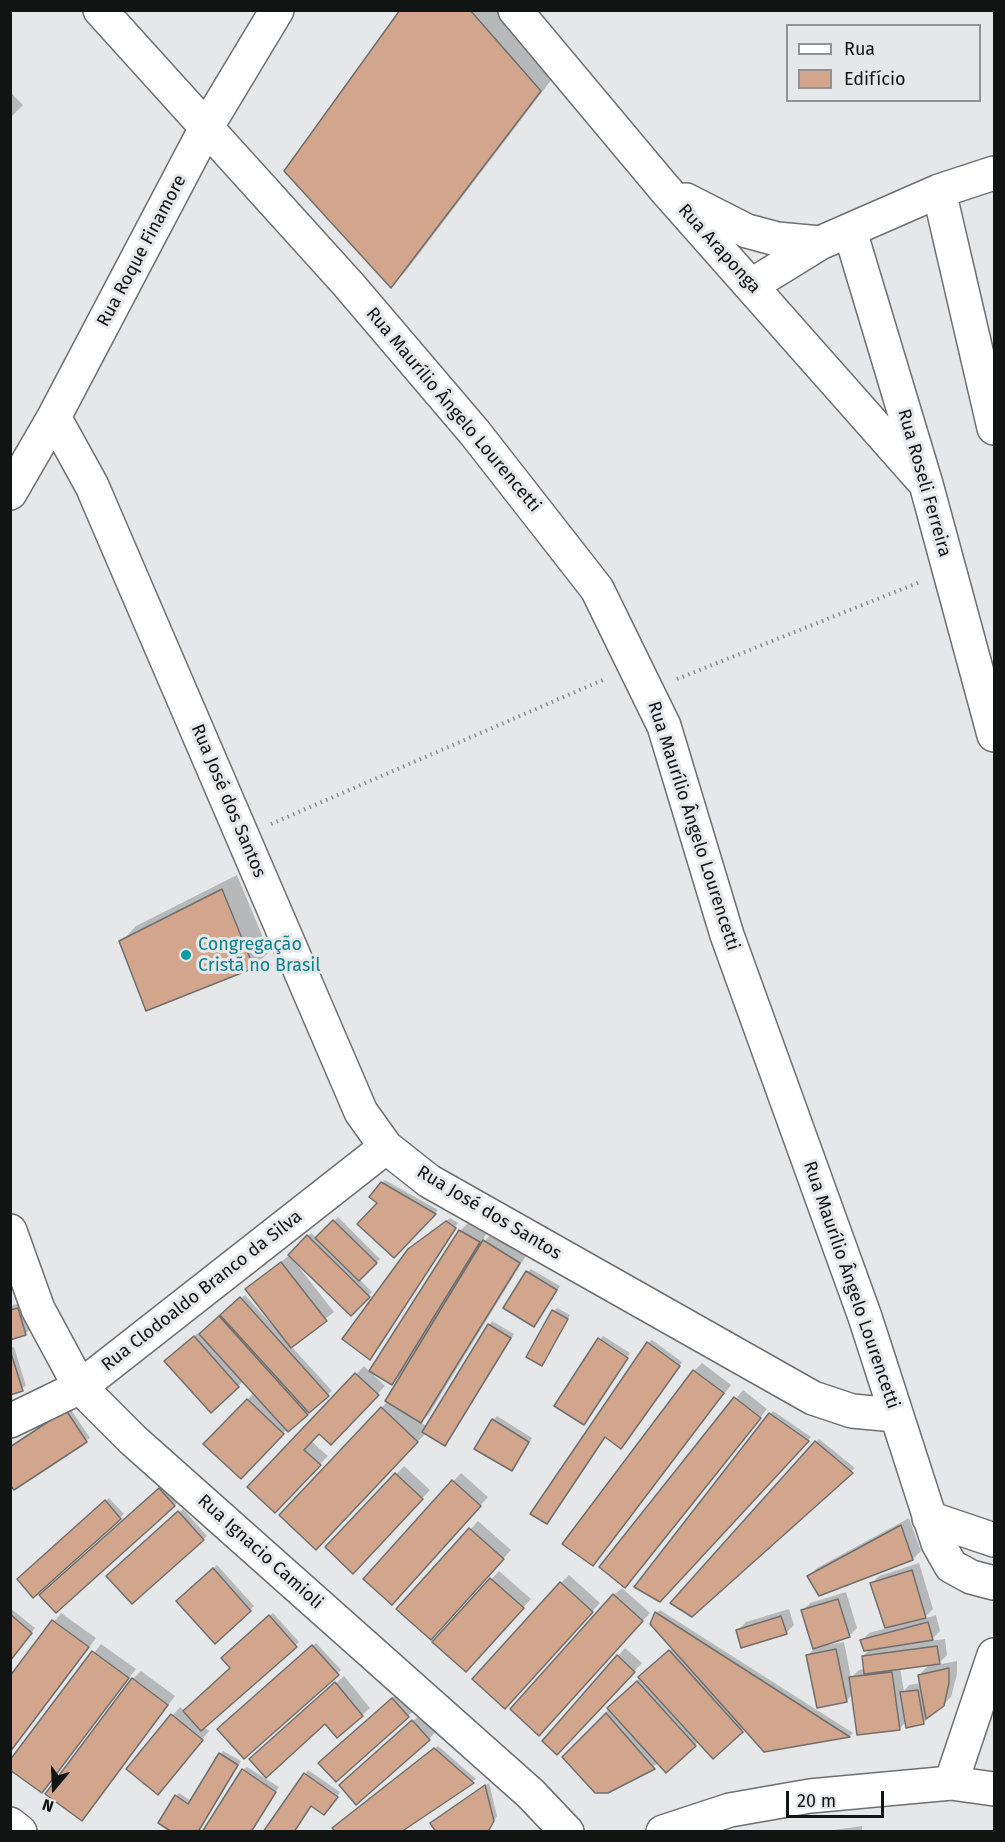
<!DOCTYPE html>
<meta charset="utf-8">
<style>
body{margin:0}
#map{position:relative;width:1005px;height:1842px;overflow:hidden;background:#e5e7e8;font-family:"Fira Sans",sans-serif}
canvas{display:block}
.frame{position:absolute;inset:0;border:12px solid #121313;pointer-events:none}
.legend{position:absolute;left:786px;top:24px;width:195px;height:78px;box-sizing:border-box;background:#e5e7e8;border:2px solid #919293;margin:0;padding:8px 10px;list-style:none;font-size:18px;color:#121313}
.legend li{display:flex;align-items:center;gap:12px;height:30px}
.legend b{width:30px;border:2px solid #919293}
.north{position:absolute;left:24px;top:1758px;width:60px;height:60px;-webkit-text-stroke:4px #e5e7e8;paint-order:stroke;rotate:199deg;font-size:16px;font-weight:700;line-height:24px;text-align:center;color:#121313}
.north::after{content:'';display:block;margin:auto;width:21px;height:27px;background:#121313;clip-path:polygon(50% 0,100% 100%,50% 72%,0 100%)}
.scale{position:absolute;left:786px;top:1791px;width:98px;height:27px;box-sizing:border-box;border:3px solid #121313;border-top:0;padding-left:8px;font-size:18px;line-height:21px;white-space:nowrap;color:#121313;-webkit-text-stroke:4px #e5e7e8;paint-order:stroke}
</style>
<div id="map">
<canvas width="1005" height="1842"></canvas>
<div class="frame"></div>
<ul class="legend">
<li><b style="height:8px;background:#fff"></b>Rua</li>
<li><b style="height:16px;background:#d1a68c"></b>Edifício</li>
</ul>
<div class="north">N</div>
<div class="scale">20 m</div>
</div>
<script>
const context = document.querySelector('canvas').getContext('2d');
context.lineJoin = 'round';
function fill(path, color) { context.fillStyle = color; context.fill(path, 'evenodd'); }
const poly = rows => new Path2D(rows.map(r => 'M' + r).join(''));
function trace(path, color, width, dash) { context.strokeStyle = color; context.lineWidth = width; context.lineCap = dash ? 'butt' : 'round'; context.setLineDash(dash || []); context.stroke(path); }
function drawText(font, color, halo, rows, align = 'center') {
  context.font = font + ' "Fira Sans",sans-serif'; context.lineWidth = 6; context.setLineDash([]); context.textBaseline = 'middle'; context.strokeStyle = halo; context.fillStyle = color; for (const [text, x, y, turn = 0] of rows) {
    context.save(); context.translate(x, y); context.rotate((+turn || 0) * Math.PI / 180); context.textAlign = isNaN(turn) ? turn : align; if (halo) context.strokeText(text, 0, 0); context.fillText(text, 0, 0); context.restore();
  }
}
fill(poly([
 [402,10,498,10,555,75,406,271,391,286],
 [10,92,23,105,10,118],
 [237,875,269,952,253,967,121,942,136,926],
 [385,1180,438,1210,394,1256,379,1203,382,1183],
 [338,1217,380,1259,359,1279,372,1292,351,1314,295,1262,334,1312,291,1346,332,1391,287,1429,241,1477,205,1443,254,1393,244,1381,238,1386,170,1358,198,1333,200,1336,245,1295,273,1326,274,1324,255,1281,290,1255,311,1233,317,1238],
 [450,1218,458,1223,374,1354,414,1246],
 [468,1223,486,1234,481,1245,492,1233,527,1254,429,1414,421,1422,427,1427,492,1321,514,1334,448,1441,445,1444,426,1433,328,1536,281,1514,388,1401,403,1372,392,1383,371,1372,385,1386,331,1443,319,1432,311,1441,328,1456,275,1511,249,1487,364,1366,370,1372,460,1231],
 [531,1269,560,1286,534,1326,528,1272],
 [26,1301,34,1325,26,1333,10,1338,10,1306],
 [557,1308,570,1315,545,1360,554,1311],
 [603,1336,630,1353,584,1423,600,1339],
 [652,1340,682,1362,625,1443,648,1343],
 [14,1347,26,1386,10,1393,10,1348],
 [702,1363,731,1385,593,1564,694,1371],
 [743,1390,767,1409,633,1578,601,1566],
 [70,1408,90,1438,10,1482],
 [773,1411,811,1437,660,1600,770,1414],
 [497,1416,532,1438,515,1466,493,1420],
 [819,1439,855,1468,692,1615,673,1602],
 [404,1466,430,1490,353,1572,327,1547],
 [461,1473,488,1497,400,1596,365,1579],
 [163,1486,178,1502,56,1611,41,1595],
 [109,1498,124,1514,33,1596,19,1579],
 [183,1509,207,1536,132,1602,108,1576],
 [909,1518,921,1551,913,1559,809,1576,817,1568],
 [478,1521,511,1550,439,1630,399,1609],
 [919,1563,933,1609,923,1619,936,1615,940,1631,930,1641,945,1639,947,1655,937,1665,957,1661,957,1674,951,1697,943,1705,923,1723,906,1722,900,1728,853,1694,847,1700,807,1656,814,1649,802,1611,810,1603,846,1592,857,1628,849,1636,826,1643,827,1645,844,1642,851,1678,859,1670,865,1669,863,1656,871,1648,861,1641,869,1633,887,1628,871,1584,879,1576],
 [930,1664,919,1675,921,1683,909,1685,904,1691,900,1668],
 [217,1565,254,1606,215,1642,178,1601],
 [499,1571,531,1599,473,1663,434,1642],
 [569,1575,600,1603,513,1699,561,1583],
 [622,1588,650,1613,547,1726,614,1595],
 [10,1608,35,1628,10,1660],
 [789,1609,794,1625,786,1633,738,1630,746,1622],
 [660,1610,853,1733,850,1736,765,1750,745,1728,713,1757,699,1741,666,1771,659,1763,608,1791,564,1758,617,1700,673,1647,656,1613],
 [61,1613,96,1638,10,1752,10,1678],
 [273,1613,299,1642,204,1727,209,1731,166,1785,128,1768,180,1707,185,1711,232,1668,223,1658],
 [316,1643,341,1670,244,1757,219,1729],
 [101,1644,136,1669,42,1791,10,1763],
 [625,1648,642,1663,556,1752,618,1656],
 [141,1671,175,1696,82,1819,133,1679],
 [344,1676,370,1708,362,1715,325,1722,259,1752],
 [400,1691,416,1709,408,1716,328,1755],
 [421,1714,436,1731,429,1739,349,1777],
 [438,1746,476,1779,398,1832,337,1824],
 [223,1751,241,1761,198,1832,176,1796,179,1793,191,1801],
 [247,1767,279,1787,251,1832,243,1770],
 [308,1770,340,1792,328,1810,312,1805,305,1774],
 [489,1783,497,1816,488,1832,436,1820],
 [862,1826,862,1832,820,1832]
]), '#0003');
const building = poly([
 [400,10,470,10,541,91,391,288,284,171,400,10],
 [222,889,254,968,146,1011,119,941,222,889],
 [381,1182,436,1214,394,1258,357,1224,377,1203,369,1197,381,1182],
 [333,1220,377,1263,359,1281,315,1238,333,1220],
 [446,1221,456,1228,370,1360,342,1339,408,1249,446,1221],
 [459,1230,480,1242,392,1385,369,1371,459,1230],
 [307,1235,370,1297,351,1316,288,1255,307,1235],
 [483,1240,520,1263,421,1423,385,1401,483,1240],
 [281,1262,327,1321,291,1348,245,1289,281,1262],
 [526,1271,557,1290,534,1327,503,1308,526,1271],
 [240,1297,329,1396,309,1413,220,1315,240,1297],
 [18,1308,26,1335,10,1340,10,1310,18,1308],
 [552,1310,568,1319,542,1366,526,1357,552,1310],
 [219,1316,308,1415,288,1432,199,1334,219,1316],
 [488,1324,511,1338,445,1446,422,1432,488,1324],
 [194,1336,239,1387,211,1413,164,1361,194,1336],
 [598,1338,628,1358,584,1425,554,1406,598,1338],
 [647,1342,680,1366,621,1449,605,1437,547,1524,530,1514,647,1342],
 [10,1350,23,1391,10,1395,10,1350],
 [693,1370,724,1393,593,1566,562,1544,693,1370],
 [355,1373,379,1395,331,1445,319,1434,304,1450,321,1465,275,1513,247,1487,355,1373],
 [734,1397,761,1418,625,1588,599,1567,734,1397],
 [247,1399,284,1434,241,1479,203,1444,247,1399],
 [381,1407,418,1442,316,1550,279,1515,381,1407],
 [66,1410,87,1442,14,1490,10,1485,10,1447,66,1410],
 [769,1413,809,1441,660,1602,634,1587,769,1413],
 [492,1419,529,1442,512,1471,474,1449,492,1419],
 [815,1441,853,1473,692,1617,670,1603,815,1441],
 [395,1473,423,1499,353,1574,325,1547,395,1473],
 [452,1480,481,1506,392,1605,363,1579,452,1480],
 [159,1488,175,1506,56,1613,39,1595,159,1488],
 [105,1500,121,1519,33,1598,17,1579,105,1500],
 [178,1511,204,1540,132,1604,106,1576,178,1511],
 [901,1525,913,1560,819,1596,807,1576,901,1525],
 [469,1528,504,1559,431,1640,396,1609,469,1528],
 [213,1568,251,1611,215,1644,176,1601,213,1568],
 [912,1570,926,1618,885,1628,870,1583,912,1570],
 [490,1578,524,1608,466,1672,432,1642,490,1578],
 [560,1582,593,1612,505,1709,472,1679,560,1582],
 [613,1594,643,1621,539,1736,510,1709,613,1594],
 [838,1599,850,1637,813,1649,801,1610,838,1599],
 [655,1612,850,1737,764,1752,650,1624,655,1612],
 [10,1614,32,1633,10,1661,10,1614],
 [269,1615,297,1647,201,1731,183,1711,230,1668,221,1658,269,1615],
 [781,1616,787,1634,741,1648,736,1630,781,1616],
 [52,1620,89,1647,10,1752,10,1676,52,1620],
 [928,1622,933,1640,864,1651,860,1640,928,1622],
 [312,1645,339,1675,244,1759,217,1729,312,1645],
 [937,1646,940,1664,864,1674,862,1656,937,1646],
 [836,1649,847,1702,817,1708,806,1655,836,1649],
 [669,1650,743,1732,713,1759,638,1677,669,1650],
 [92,1651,129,1678,42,1793,10,1770,10,1760,92,1651],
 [617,1655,635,1672,557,1755,542,1741,617,1655],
 [949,1668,949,1683,944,1706,926,1719,918,1675,949,1668],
 [892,1672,900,1730,857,1735,849,1677,892,1672],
 [132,1678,168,1705,82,1821,45,1794,132,1678],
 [637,1681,696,1746,666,1773,607,1708,637,1681],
 [335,1682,363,1716,337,1738,325,1724,266,1778,249,1759,335,1682],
 [918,1690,924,1724,906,1728,900,1692,918,1690],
 [392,1698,409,1717,336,1782,318,1763,392,1698],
 [606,1713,655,1769,608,1793,595,1793,562,1757,606,1713],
 [171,1714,203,1740,158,1795,126,1769,171,1714],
 [412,1720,430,1740,356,1805,339,1785,412,1720],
 [434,1748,474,1783,401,1832,336,1832,332,1828,434,1748],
 [219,1753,238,1765,198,1832,172,1832,158,1823,175,1795,188,1804,219,1753],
 [242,1769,276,1792,251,1832,202,1832,242,1769],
 [304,1773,338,1797,324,1815,311,1806,294,1832,263,1832,304,1773],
 [485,1785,494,1821,488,1832,436,1832,430,1823,485,1785]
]);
fill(building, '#d1a68c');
trace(building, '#716f6e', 1.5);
const minor = poly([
 [100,10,348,284,475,433,597,589,664,726,727,935,865,1317,938,1543,951,1566,971,1577,994,1583],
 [515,10,664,188,926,484],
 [939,191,994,428],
 [686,200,747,231,777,239,820,243],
 [850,231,926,484,994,735],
 [752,285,820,243,939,191,994,173],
 [54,417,92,486,361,1112,386,1147,429,1181,813,1398,852,1411,895,1415],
 [10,493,54,417,206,128,277,10],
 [10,1231,38,1309,80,1387,133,1440,531,1794,567,1832],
 [10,1421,80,1387,386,1147],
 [929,1518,994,1540],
 [951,1783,994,1655],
 [10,1824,20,1832],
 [663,1832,730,1810,810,1796,951,1783,994,1789]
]);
trace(minor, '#6e6f70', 36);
trace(poly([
 [677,679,920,582],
 [271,824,605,679]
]), '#8d8f8f', 4, [1.5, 4.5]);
trace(minor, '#fff', 33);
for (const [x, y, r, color] of [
 [186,955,6,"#0f9aa8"]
]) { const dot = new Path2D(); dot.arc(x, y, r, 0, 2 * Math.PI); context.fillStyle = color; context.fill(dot); trace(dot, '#e5e7e8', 2); }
drawText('18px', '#121313', '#e5e7e8', [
 ["Rua Araponga",719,249,48],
 ["Rua Roque Finamore",142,251,-62],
 ["Rua Maurílio Ângelo Lourencetti",453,410,50],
 ["Rua Roseli Ferreira",924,483,74],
 ["Rua José dos Santos",228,801,67],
 ["Rua Maurílio Ângelo Lourencetti",693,826,72],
 ["Rua José dos Santos",489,1213,31],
 ["Rua Maurílio Ângelo Lourencetti",851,1285,71],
 ["Rua Clodoaldo Branco da Silva",202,1291,-38],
 ["Rua Ignacio Camioli",260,1552,42]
]);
drawText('18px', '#0d838f', '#e5e7e8', [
 ["Congregação",198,945],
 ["Cristã no Brasil",198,966]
], 'left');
</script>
